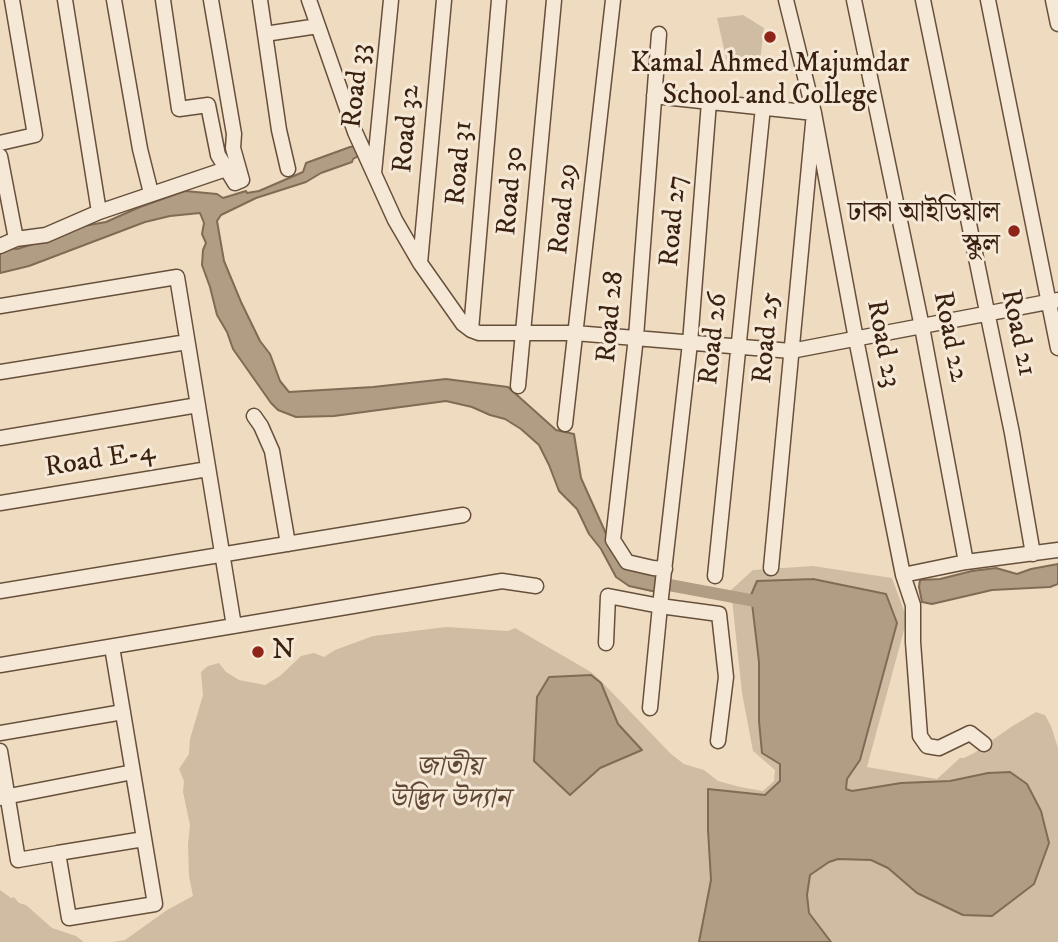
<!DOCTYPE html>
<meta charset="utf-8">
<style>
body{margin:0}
canvas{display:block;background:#efdcc0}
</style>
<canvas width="1058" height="942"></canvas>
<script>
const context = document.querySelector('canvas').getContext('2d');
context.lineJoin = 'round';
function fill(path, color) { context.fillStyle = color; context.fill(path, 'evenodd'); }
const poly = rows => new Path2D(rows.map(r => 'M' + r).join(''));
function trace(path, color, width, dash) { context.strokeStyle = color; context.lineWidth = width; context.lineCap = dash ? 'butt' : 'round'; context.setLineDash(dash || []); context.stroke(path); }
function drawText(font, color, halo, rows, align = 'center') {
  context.font = font + ' "IM FELL DW Pica","Noto Serif Bengali",serif'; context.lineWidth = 6; context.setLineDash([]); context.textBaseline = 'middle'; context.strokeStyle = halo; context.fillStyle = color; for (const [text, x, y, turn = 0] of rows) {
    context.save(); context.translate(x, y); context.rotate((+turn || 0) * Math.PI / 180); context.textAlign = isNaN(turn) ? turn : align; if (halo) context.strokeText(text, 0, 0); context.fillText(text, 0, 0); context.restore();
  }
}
fill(poly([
 [743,15,764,28,759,69,727,62,717,18],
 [813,566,892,578,907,619,867,767,937,779,960,758,964,758,974,753,1011,727,1036,712,1045,715,1051,726,1058,748,1058,942,112,942,125,940,167,910,193,896,189,876,188,844,190,825,183,792,184,781,179,769,189,754,190,739,203,695,201,672,208,666,219,663,226,672,239,680,265,685,280,676,301,656,314,653,324,657,335,650,373,636,446,627,508,631,515,628,591,672,601,681,671,754,684,764,704,770,718,781,740,787,763,791,774,781,775,770,753,751,742,693,731,590,753,570],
 [0,890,11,898,14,897,19,903,26,905,52,928,76,936,84,942,0,942]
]), '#d0bca2');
const water = poly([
 [358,146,362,154,353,159,352,162,321,173,306,182,256,198,221,215,217,221,224,261,241,302,260,341,270,354,280,381,289,392,373,387,446,379,508,387,556,430,574,434,581,478,612,547,664,573,661,593,629,586,616,577,601,549,589,534,577,509,559,491,549,465,539,445,521,429,505,419,490,415,472,407,446,401,334,416,296,417,278,410,271,403,233,349,227,332,217,315,210,287,202,265,203,250,206,243,202,234,204,223,200,213,170,216,145,222,29,266,0,273,0,251,9,248,17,249,56,237,84,226,106,222,140,207,185,191,217,194,223,198,246,191,247,193,259,191,303,172,306,163,350,147,358,146],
 [1058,564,1058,584,1050,587,992,590,932,604,922,602,919,587,920,580,940,579,972,571,996,568,1017,574,1031,569,1058,564],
 [813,579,886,594,897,623,860,760,847,779,846,789,852,791,901,783,950,781,988,773,1010,772,1027,784,1041,811,1049,843,1034,884,992,916,963,915,917,893,888,868,871,860,838,859,829,862,810,875,807,895,809,913,831,942,699,942,711,880,708,830,708,789,765,795,780,781,780,764,762,753,759,721,759,662,751,595,757,581,813,579],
 [591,675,601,683,618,724,642,750,600,768,570,795,534,761,537,697,549,677,591,675]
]);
fill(water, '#b19c84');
trace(water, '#816b55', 2);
trace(poly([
 [653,582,766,603]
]), '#b19c84', 12);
const minor = poly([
 [65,0,99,212],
 [114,0,140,149,151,193],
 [163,0,179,109,208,105,218,155,235,183,242,180,233,148,234,134,211,0],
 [260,0,279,130,288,169],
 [309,0,355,132,395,220,420,263,463,324,471,330,479,333,575,333,791,351,1058,300],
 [786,0,814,113,856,339,903,575,913,605,913,642,920,736,927,746,939,748,970,733,984,744],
 [854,0,922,327,966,562],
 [923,0,1012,433,1033,554],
 [988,0,1058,348],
 [1053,0,1058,24],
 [265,34,318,26],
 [659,34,636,337,613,540,627,562,653,568,665,569],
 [654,96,814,113,771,568],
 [709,102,690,343,660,606,719,614,726,677,718,741],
 [0,143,35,135,12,0],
 [0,156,16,239],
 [374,173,391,0],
 [0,246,16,239,46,235,99,212,226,169],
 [420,263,444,0],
 [0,306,177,277,234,626],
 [471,330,499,0],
 [0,372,187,342],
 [518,386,554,0],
 [254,416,261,426,272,451,288,544],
 [565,424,613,0],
 [0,438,198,405],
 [0,503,208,469],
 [903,575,966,562,1058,550],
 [715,576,763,107],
 [0,591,463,515],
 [606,643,608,596,660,606,650,708],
 [0,665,502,581,536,586],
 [0,733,123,712],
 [0,751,18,860,58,853,69,918,155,904,112,647],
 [0,798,133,772],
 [58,853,144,839]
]);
trace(minor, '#67503b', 17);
trace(minor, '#f5e8d6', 14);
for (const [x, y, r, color] of [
 [770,37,7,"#8f2418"],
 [1014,231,7,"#8f2418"],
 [258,652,7,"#8f2418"]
]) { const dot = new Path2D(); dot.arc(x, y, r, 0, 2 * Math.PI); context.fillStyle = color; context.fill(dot); trace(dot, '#f5e8d6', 2.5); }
drawText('28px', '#3a210f', '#f5e8d6', [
 ["Kamal Ahmed Majumdar",770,65],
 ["School and College",770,97],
 ["ঢাকা আইডিয়াল",1000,215,"right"],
 ["স্কুল",1000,247,"right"],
 ["N",272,652,"left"]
]);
drawText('28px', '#3a210f', '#f5e8d6', [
 ["Road 33",358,86,-84],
 ["Road 32",408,129,-85],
 ["Road 31",461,163,-85],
 ["Road 30",512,191,-85],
 ["Road 29",565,209,-84],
 ["Road 27",675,221,-85],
 ["Road 28",612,317,-85],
 ["Road 21",1017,333,78],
 ["Road 22",949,337,79],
 ["Road 25",768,338,-85],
 ["Road 26",715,339,-84],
 ["Road 23",882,344,79],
 ["Road E-4",100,461,-9]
]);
drawText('italic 28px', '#604834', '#f5e8d6', [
 ["জাতীয়",449,769],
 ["উদ্ভিদ উদ্যান",449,801]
]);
</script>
